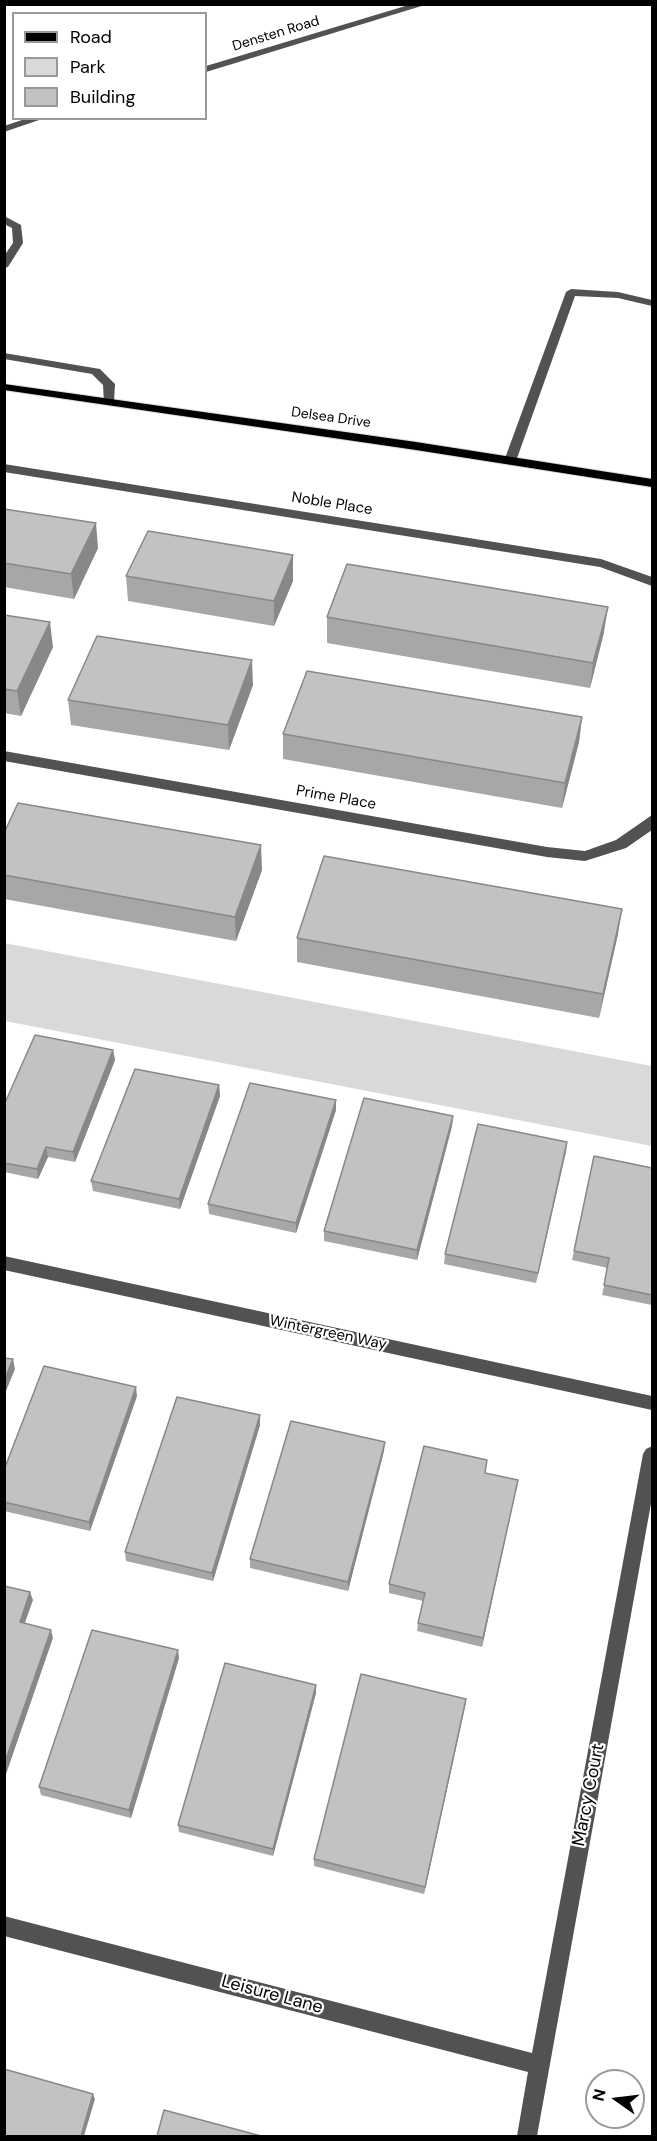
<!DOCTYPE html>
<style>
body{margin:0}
#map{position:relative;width:657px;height:2141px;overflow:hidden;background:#fff;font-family:"DM Sans",sans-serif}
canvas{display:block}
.frame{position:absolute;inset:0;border:6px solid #000;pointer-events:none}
.legend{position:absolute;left:12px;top:12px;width:195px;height:108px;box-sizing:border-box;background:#fff;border:2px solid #999;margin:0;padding:8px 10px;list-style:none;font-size:18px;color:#000}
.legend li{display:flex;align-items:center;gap:12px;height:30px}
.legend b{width:30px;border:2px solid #999}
.north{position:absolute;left:585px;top:2069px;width:60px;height:60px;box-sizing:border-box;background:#fff;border:2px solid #999;border-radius:50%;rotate:284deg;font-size:16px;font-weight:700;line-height:24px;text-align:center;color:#000}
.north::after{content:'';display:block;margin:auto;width:21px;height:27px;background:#000;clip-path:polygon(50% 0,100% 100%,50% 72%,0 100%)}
</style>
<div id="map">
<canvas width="657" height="2141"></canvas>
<div class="frame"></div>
<ul class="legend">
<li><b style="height:8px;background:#000"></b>Road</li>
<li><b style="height:16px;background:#d9d9d9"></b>Park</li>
<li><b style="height:16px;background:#c2c2c2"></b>Building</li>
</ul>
<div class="north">N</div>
</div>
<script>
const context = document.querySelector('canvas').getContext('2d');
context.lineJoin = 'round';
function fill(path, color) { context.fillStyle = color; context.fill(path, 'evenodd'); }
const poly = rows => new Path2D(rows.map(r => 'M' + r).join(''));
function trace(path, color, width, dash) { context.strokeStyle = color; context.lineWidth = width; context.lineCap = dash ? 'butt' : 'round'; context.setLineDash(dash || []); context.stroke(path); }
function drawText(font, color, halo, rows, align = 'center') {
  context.font = font + ' "DM Sans",sans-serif'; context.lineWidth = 4.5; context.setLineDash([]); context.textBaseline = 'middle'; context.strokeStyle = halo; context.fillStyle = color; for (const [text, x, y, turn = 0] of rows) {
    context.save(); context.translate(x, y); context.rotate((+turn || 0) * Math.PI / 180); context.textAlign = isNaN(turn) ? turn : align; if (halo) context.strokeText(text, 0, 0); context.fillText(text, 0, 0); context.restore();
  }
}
fill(poly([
 [4,943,652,1066,652,1146,5,1021]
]), '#d9d9d9');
const major = poly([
 [4,384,416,442,652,479,652,487,416,450,4,390,4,384]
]);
trace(major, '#dbdbdb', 2);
fill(poly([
 [412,4,428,4,206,72,206,66,412,4],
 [28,118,45,118,4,132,4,126,28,118],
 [4,216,21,225,23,243,8,267,4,268,4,256,13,243,12,228,4,224,4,216],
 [571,289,618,292,652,300,652,306,618,298,575,296,516,461,514,464,506,464,504,461,566,292,571,289],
 [4,353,100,369,115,384,114,401,112,403,104,403,103,385,92,374,4,359,4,353],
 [4,464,601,559,652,577,652,586,600,567,4,472,4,464],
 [4,751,547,847,585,851,616,840,652,815,652,830,626,848,585,861,547,857,4,761,4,751],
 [4,1256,652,1396,652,1410,4,1270,4,1256],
 [652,1446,652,1498,537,2136,517,2136,528,2072,4,1936,4,1916,532,2053,643,1454,646,1449,652,1446]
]), '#525252');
fill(major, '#000');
fill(poly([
 [4,509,98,548,74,599,4,587],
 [126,576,293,581,274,626,128,601],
 [4,615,53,647,21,716,4,713],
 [327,617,604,632,590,688,327,643],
 [253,685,229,750,71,725,68,700],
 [582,717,579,742,562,808,283,759,283,734],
 [4,833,262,870,236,941,4,899],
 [618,934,599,1018,297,962,297,938],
 [113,1050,115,1060,75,1162,48,1157,38,1179,4,1172,4,1105],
 [219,1085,220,1096,180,1209,93,1191,91,1181],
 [336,1100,336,1110,296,1233,209,1214,208,1204],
 [453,1116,452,1126,417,1260,324,1241,324,1231],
 [567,1142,536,1283,444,1264,445,1254],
 [652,1168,652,1305,602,1295,608,1268,572,1260,574,1251],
 [137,1396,90,1531,4,1511,4,1470],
 [260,1415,260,1425,213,1581,126,1561,125,1552],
 [384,1451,348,1591,250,1568,250,1559],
 [486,1473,518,1480,482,1647,417,1631,418,1623,423,1601,389,1593,389,1584],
 [179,1658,131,1818,41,1795,39,1787],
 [316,1685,316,1693,273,1856,179,1832,178,1825],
 [466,1699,424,1894,314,1866,314,1859]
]), '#a7a7a7');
fill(poly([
 [96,523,98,548,74,599,71,574],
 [293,555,293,581,274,626,274,601],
 [608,607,604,632,590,688,593,663],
 [50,622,53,647,21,716,17,691],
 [252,660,253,685,229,750,228,725],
 [582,717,579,742,562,808,565,783],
 [261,845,262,870,236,941,235,917],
 [622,909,618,934,599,1018,603,994],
 [113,1050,115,1060,75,1162,73,1152],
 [219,1085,220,1096,180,1209,179,1199],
 [336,1100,336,1110,296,1233,296,1223],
 [453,1116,452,1126,417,1260,417,1250],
 [567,1142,566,1152,536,1283,538,1273],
 [46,1147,48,1157,38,1179,37,1169],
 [13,1359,15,1369,4,1396,4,1381],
 [136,1387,137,1396,90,1531,89,1522],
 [260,1415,260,1425,213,1581,212,1573],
 [385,1442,384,1451,348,1591,348,1582],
 [518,1480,516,1489,482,1647,483,1638],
 [30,1592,33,1600,22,1631,20,1622],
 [51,1630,53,1638,4,1780,4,1765],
 [178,1650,179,1658,131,1818,129,1810],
 [316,1685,316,1693,273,1856,273,1849],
 [466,1699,465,1707,424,1894,425,1887],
 [93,2094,95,2099,84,2136,81,2136]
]), '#888');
const building = poly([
 [4,509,96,523,71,574,4,563,4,509],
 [148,531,293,555,274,601,126,576,148,531],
 [347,564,608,607,593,663,327,617,347,564],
 [4,615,50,622,17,691,4,689,4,615],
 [97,636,252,660,228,725,68,700,97,636],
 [307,671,582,717,565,783,283,734,307,671],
 [18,803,261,845,235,917,4,875,4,833,18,803],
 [324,856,622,909,603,994,297,938,324,856],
 [35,1035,113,1050,73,1152,46,1147,37,1169,4,1163,4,1105,35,1035],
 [135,1069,219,1085,179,1199,91,1181,135,1069],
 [250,1083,336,1100,296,1223,208,1204,250,1083],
 [364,1098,453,1116,417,1250,324,1231,364,1098],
 [478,1124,567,1142,538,1273,445,1254,478,1124],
 [594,1156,652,1168,652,1295,604,1285,609,1258,574,1251,594,1156],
 [4,1358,13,1359,4,1381,4,1358],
 [44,1366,136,1387,89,1522,4,1502,4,1470,44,1366],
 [177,1397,260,1415,212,1573,125,1552,177,1397],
 [291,1421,385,1442,348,1582,250,1559,291,1421],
 [424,1446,487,1460,485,1473,518,1480,483,1638,418,1623,425,1593,389,1584,424,1446],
 [4,1586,30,1592,20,1622,51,1630,4,1765,4,1586],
 [92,1630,178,1650,129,1810,39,1787,92,1630],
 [225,1663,316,1685,273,1849,178,1825,225,1663],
 [361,1674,466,1699,425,1887,314,1859,361,1674],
 [4,2069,93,2094,81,2136,4,2136,4,2069],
 [164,2110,261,2136,157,2136,164,2110]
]);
fill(building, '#c2c2c2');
trace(building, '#888', 1.5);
drawText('14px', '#000', '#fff', [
 ["Densten Road",276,34,-17],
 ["Delsea Drive",331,418,8]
]);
drawText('15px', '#000', '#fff', [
 ["Noble Place",332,504,9],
 ["Prime Place",336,798,10],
 ["Wintergreen Way",328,1333,12]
]);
drawText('18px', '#000', '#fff', [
 ["Marcy Court",589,1795,-79],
 ["Leisure Lane",272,1995,15]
]);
</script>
